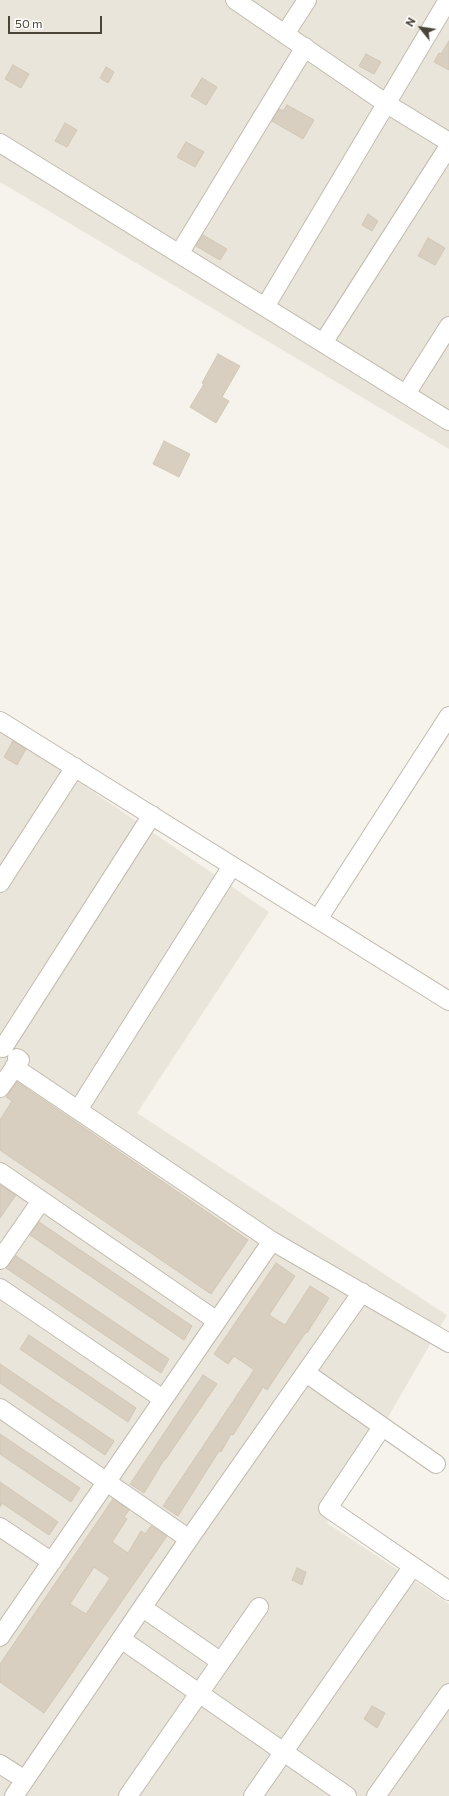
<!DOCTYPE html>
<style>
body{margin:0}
#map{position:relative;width:449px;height:1796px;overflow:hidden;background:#f6f3ec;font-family:Commissioner,sans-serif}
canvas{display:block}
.north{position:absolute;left:401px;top:8px;width:40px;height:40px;-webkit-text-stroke:3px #fff;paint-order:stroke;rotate:300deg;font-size:11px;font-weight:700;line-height:16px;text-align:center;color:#4b4439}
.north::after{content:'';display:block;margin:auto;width:14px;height:18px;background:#4b4439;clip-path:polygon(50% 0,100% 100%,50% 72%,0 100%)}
.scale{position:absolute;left:8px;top:16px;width:94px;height:18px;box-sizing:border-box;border:2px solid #4b4439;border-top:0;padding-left:5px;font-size:12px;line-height:14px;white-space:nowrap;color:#4b4439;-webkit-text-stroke:3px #fff;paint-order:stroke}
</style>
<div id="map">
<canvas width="449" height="1796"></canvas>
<div class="north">N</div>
<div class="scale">50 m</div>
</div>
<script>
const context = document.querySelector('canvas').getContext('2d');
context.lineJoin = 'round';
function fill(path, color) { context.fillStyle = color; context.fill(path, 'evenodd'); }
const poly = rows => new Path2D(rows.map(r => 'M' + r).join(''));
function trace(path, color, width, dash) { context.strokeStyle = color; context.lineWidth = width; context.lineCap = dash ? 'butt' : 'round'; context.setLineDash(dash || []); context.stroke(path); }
fill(poly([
 [0,0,449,0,449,449,0,182],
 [0,728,269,912,137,1113,447,1315,327,1523,449,1604,449,1796,0,1796]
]), '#eae5da');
const building = poly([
 [449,41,449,70,434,62,439,53,441,54,449,41],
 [366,54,381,62,374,74,359,66,366,54],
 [13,65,29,74,21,88,5,79,13,65],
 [106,67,114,72,108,83,100,78,106,67],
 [202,78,217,87,206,105,191,96,202,78],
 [287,105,314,120,303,139,272,121,279,109,283,111,287,105],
 [65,123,77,130,67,147,55,141,65,123],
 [186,142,204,152,195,167,177,157,186,142],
 [368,214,378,221,372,231,362,225,368,214],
 [203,235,227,249,220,260,196,246,203,235],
 [428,238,445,248,435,265,418,256,428,238],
 [218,354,240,366,222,397,229,401,216,423,190,407,204,384,202,383,218,354],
 [164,441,190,454,179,477,153,464,164,441],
 [13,741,26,749,17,765,4,757,13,741],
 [17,1082,248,1240,211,1294,0,1150,0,1120,12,1101,6,1097,17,1082],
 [0,1185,16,1195,0,1218,0,1185],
 [39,1222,192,1326,184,1340,30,1235,39,1222],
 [16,1256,169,1359,161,1373,6,1268,16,1256],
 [276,1263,295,1276,269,1315,285,1325,310,1286,329,1298,307,1333,306,1332,293,1351,267,1390,263,1387,233,1435,231,1434,221,1452,219,1451,178,1516,163,1506,254,1370,234,1356,228,1364,214,1354,276,1263],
 [29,1335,136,1408,128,1422,20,1349,29,1335],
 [0,1364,114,1441,105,1455,0,1383,0,1364],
 [203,1375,217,1384,165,1460,164,1460,144,1493,130,1484,203,1375],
 [0,1434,80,1488,71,1502,0,1454,0,1434],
 [0,1482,58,1522,49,1535,2,1503,0,1507,0,1482],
 [113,1499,129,1510,124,1517,127,1519,112,1542,128,1553,141,1531,145,1534,151,1526,167,1536,44,1713,0,1682,0,1664,113,1499],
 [94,1567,110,1578,86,1614,70,1604,94,1567],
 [297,1568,306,1572,302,1585,292,1580,297,1568],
 [372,1706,385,1713,377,1728,364,1719,372,1706]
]);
fill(building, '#d8cfc1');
trace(building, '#d3c7b4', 1);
const minor = poly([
 [235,0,387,104,449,142],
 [285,34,307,0],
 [0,143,449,421],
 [179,254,305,47],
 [265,307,448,0],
 [323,343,449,146],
 [406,394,449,326],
 [0,721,449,1001],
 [0,883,75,767],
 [318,919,449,716],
 [3,1048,152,815],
 [14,1067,272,1241,449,1343],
 [0,1088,20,1060,17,1058],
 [78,1110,232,866],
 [0,1172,217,1321],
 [0,1260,41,1201],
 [0,1288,163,1399],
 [306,1373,436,1464],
 [0,1408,189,1539],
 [382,1427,328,1508,449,1591],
 [0,1527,52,1562],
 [143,1608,221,1662],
 [0,1637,272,1241],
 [121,1639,347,1796],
 [0,1764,25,1780],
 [14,1796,189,1539,362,1292],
 [128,1796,259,1607],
 [253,1796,413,1566],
 [376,1796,449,1693]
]);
trace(minor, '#c2bbae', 20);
trace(minor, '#fff', 18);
</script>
